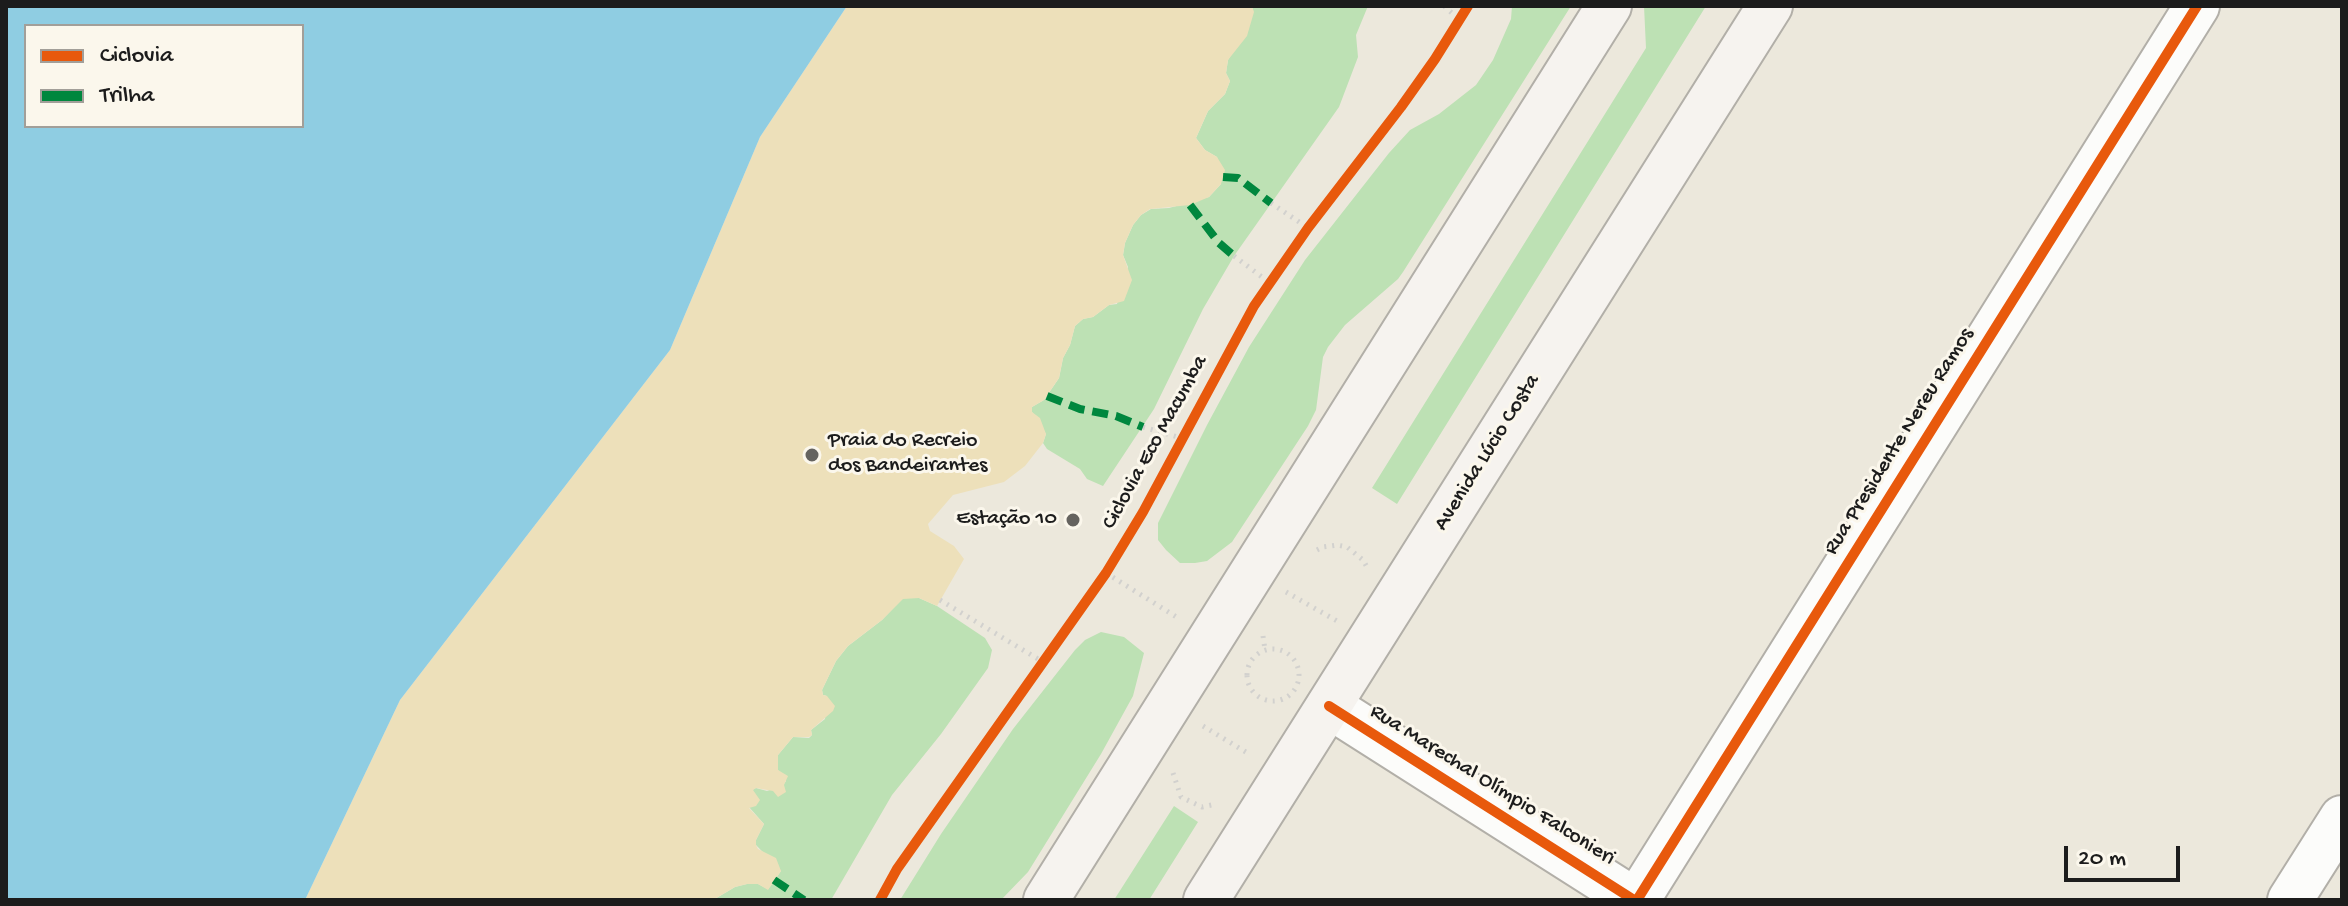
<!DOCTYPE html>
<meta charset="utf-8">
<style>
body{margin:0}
#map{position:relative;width:2348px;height:906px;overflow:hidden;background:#ece8dc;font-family:"Gochi Hand",sans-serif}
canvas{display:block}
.frame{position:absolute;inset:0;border:8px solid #1c1c1c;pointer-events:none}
.legend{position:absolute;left:24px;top:24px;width:280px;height:104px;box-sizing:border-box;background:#fbf7ec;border:2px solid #a29f99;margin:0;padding:10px 14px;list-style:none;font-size:24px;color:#1c1c1c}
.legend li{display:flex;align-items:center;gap:16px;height:40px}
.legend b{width:40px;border:2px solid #a29f99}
.scale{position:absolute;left:2064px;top:846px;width:116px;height:36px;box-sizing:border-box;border:4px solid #1c1c1c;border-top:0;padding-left:10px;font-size:24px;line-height:28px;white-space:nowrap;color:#1c1c1c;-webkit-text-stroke:6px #fbf7ec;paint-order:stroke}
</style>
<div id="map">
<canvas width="2348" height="906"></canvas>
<div class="frame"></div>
<ul class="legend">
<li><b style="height:10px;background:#e8590c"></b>Ciclovia</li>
<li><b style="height:10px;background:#00873e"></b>Trilha</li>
</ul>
<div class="scale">20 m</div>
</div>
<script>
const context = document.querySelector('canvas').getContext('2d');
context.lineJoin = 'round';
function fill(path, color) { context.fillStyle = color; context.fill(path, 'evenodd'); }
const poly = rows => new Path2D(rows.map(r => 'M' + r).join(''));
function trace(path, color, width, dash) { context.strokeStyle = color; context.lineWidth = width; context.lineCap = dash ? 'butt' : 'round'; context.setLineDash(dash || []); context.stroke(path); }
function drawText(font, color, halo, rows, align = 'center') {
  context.font = font + ' "Gochi Hand",sans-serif'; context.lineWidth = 6; context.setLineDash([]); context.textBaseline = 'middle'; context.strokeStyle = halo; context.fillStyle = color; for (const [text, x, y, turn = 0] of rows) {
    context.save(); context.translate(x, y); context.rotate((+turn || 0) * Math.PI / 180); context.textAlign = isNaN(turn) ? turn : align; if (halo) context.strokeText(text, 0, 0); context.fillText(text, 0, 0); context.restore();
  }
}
fill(poly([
 [1252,6,1368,6,1356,35,1358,57,1339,107,1234,256,1203,309,1154,409,1103,486,1087,479,1080,469,1047,449,1043,443,1046,434,1032,412,1032,407,1044,400,1059,378,1063,358,1070,345,1075,326,1083,319,1093,317,1109,305,1117,304,1128,267,1123,255,1125,243,1133,225,1141,215,1151,209,1169,208,1209,197,1221,184,1217,157,1205,150,1196,138,1208,111,1225,94,1230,81,1226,73,1228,60,1253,13],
 [1512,6,1571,6,1403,272,1398,279,1345,325,1328,347,1323,357,1316,410,1308,426,1232,542,1207,561,1195,563,1180,563,1166,550,1158,540,1158,523,1207,425,1249,347,1305,260,1389,153,1410,130,1439,114,1476,85,1493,60,1511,19],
 [1644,6,1706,6,1397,504,1372,488,1646,48],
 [903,598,919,598,937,606,985,638,992,650,988,668,941,734,892,795,831,900,713,900,735,887,747,884,758,884,768,889,781,871,756,845,756,840,764,824,749,807,752,790,756,788,767,791,783,785,786,781,778,770,778,755,793,737,809,738,812,735,811,730,825,719,827,696,823,695,822,690,836,661,848,646,882,620],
 [1101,632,1124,637,1144,653,1133,696,1101,754,1028,872,1001,900,900,900,941,834,1013,729,1075,650,1085,640],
 [1174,806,1198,822,1149,900,1114,900]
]), '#bde1b4');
fill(poly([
 [847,6,1252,6,1254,12,1247,36,1228,60,1226,73,1230,81,1225,94,1208,111,1196,138,1205,150,1217,157,1225,170,1221,184,1209,197,1190,205,1150,209,1141,215,1133,225,1125,243,1123,255,1132,280,1124,301,1109,305,1093,317,1083,319,1075,326,1070,345,1063,358,1059,378,1044,400,1032,407,1032,412,1040,418,1046,434,1043,443,1025,466,1004,482,953,495,928,524,930,531,954,546,964,559,937,606,919,598,903,599,882,620,848,646,836,661,822,690,823,695,827,696,835,706,833,711,811,730,812,735,809,737,793,737,778,755,778,770,788,776,784,785,786,792,778,797,773,791,756,788,753,790,760,800,756,806,749,808,764,824,756,840,756,845,758,849,776,858,781,871,768,890,758,884,747,884,735,887,713,900,305,900,400,700,670,350,760,137]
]), '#ede0ba');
fill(poly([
 [6,6,847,6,760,137,670,350,400,700,305,900,6,900],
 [26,26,302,26,302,126,26,126]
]), '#8fcde2');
const minor = poly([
 [1329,706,1634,900],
 [1637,900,2197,6],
 [2290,900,2342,818]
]);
const secondary = poly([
 [1046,900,1609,6],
 [1206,900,1770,6]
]);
trace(minor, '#b2afa8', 48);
trace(secondary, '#b2afa8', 48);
trace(poly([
 [1444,6,1461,21],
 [1271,203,1308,228],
 [1234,256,1270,283],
 [1143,427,1181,438],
 [1317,550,1323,547,1337,545,1347,547,1363,560,1368,569],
 [1106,573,1178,618],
 [1286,592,1337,621],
 [940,600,1043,662],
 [1263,636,1265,650],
 '1247 675a26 26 0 1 1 52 0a26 26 0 1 1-52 0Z',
 [1203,726,1249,754],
 [1173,773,1181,797,1202,807,1216,804]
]), '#d2d1ce', 5, [2, 6]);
trace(minor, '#fcfcfa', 44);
trace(secondary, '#f6f3ef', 44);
trace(poly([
 [1223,177,1238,178,1271,203],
 [1190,205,1219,243,1234,256],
 [1047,396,1080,409,1116,416,1143,427],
 [774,880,804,900]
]), '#00873e', 8, [16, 8]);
trace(poly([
 [1329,706,1634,900],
 [880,900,897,869,1106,573,1143,512,1254,306,1308,228,1401,107,1435,59,1468,6],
 [1637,900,2197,6]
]), '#e8590c', 10);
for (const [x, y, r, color] of [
 [812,455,8,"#65635f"],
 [1073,520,8,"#65635f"]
]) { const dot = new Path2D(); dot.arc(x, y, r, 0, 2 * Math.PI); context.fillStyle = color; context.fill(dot); trace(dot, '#fbf7ec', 3); }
drawText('22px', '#1c1c1c', '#fbf7ec', [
 ["Praia do Recreio",828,442],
 ["dos Bandeirantes",828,467],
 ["Estação 10",1057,520,"right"]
], 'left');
drawText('22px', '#1c1c1c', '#fbf7ec', [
 ["Rua Presidente Nereu Ramos",1900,442,-58],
 ["Ciclovia Eco Macumba",1156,443,-61],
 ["Avenida Lúcio Costa",1488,453,-58],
 ["Rua Marechal Olímpio Falconieri",1492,786,32]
]);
</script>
